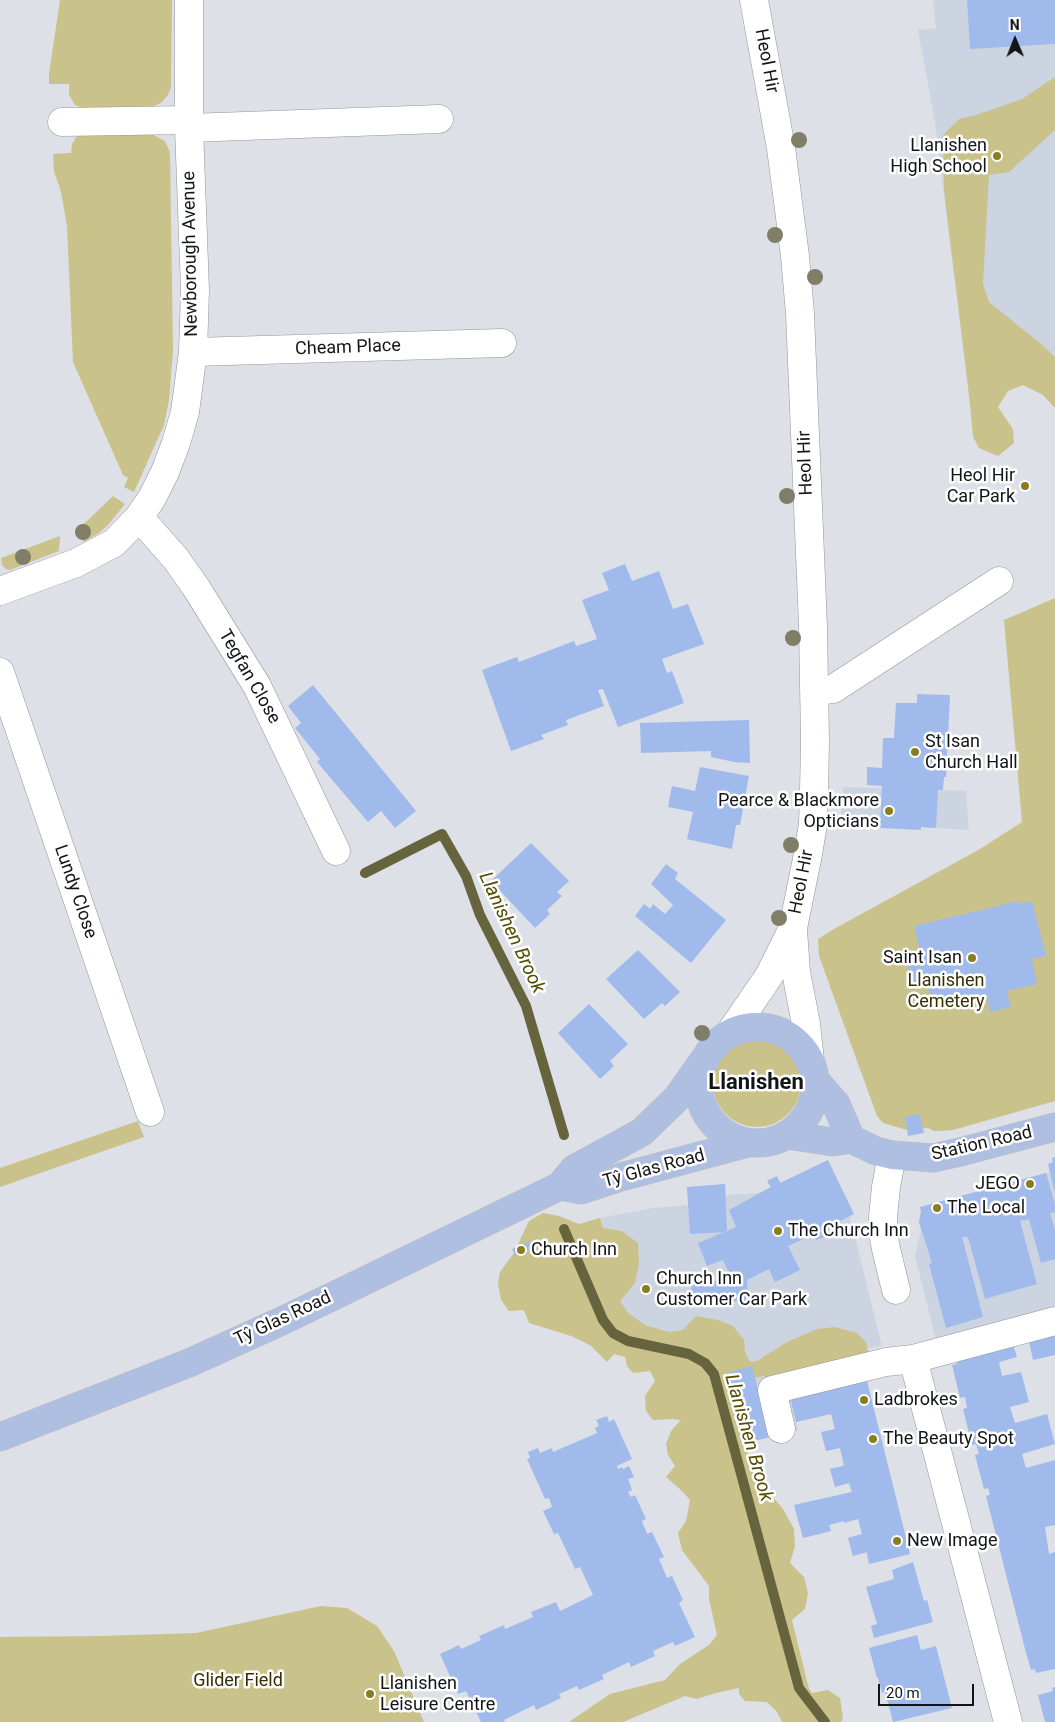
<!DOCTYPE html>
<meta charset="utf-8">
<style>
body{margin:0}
#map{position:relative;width:1055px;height:1722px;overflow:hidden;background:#dde0e7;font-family:Roboto,sans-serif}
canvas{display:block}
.north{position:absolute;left:990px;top:15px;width:50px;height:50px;-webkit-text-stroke:4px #fff;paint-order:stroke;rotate:359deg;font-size:14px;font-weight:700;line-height:20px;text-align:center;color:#121416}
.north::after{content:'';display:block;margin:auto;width:18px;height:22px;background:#121416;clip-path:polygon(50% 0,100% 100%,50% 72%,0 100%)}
.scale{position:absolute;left:878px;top:1684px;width:96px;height:22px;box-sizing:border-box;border:2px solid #121416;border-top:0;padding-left:6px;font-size:15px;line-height:18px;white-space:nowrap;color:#121416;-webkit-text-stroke:4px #fff;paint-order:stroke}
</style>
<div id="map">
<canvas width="1055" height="1722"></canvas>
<div class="north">N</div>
<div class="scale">20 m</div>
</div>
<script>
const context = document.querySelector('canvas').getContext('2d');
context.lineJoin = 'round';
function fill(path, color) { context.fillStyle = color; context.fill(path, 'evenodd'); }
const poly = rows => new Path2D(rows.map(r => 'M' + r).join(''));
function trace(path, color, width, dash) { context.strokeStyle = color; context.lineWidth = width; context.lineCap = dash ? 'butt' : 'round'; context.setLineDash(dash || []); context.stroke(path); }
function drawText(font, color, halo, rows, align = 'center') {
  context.font = font + ' Roboto,sans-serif'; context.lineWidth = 5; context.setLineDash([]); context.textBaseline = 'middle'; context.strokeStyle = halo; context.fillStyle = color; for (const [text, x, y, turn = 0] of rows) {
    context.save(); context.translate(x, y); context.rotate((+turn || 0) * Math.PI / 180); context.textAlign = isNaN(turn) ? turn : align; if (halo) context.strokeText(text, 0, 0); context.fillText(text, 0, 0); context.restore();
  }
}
fill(poly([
 [933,0,1055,0,1055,357,1045,347,954,277,935,122,918,30,936,28],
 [843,787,966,791,969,830,840,823],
 [1055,1157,1055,1312,937,1344,915,1256,921,1229,919,1222,921,1211,920,1207,1050,1172,1053,1162,1052,1158],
 [828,1160,854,1214,850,1216,882,1346,859,1350,910,1554,869,1564,866,1553,853,1556,848,1538,862,1534,858,1519,844,1523,843,1521,830,1525,831,1531,803,1538,794,1505,852,1492,849,1483,835,1487,830,1469,844,1465,840,1448,826,1451,821,1432,835,1429,831,1414,797,1422,798,1430,746,1443,727,1373,705,1344,645,1325,610,1307,611,1254,600,1218,653,1208,688,1205,687,1187,725,1184,726,1195,759,1193,770,1187,767,1181,777,1176,781,1183]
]), '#cdd4e1');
fill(poly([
 [60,0,172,0,171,87,168,95,161,103,152,107,86,109,75,105,69,95,69,84,49,84,49,74],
 [1055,77,1055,130,1009,172,989,175,983,284,989,302,1045,347,1055,357,1055,408,1043,395,1023,385,1008,391,998,407,1013,429,1014,443,998,456,979,448,973,437,970,404,944,190,943,135,959,119,976,115,1022,99],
 [148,132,165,141,170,152,173,350,169,400,164,425,134,492,124,487,128,478,123,475,73,362,67,226,61,192,54,171,53,154,71,153,72,144,77,136,86,133],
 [113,496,125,504,108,525,99,533,84,542,77,534,76,529,86,522],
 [60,536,59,551,10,570,6,569,2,565,1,558],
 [1055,598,1055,1101,953,1130,941,1131,934,1131,928,1128,907,1130,883,1123,877,1116,819,956,818,939,834,929,980,849,1022,822,1004,620],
 '713 1083a44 44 0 1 1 88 0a44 44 0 1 1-88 0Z',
 [138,1121,144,1137,0,1187,0,1168],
 [543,1213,559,1216,579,1224,600,1218,603,1228,622,1231,638,1243,639,1264,635,1283,620,1301,628,1313,645,1325,669,1332,683,1330,696,1316,718,1320,733,1326,744,1340,745,1352,750,1362,757,1361,787,1342,817,1329,835,1327,857,1333,866,1342,868,1351,866,1357,773,1382,764,1376,750,1379,735,1401,754,1477,768,1491,783,1509,794,1529,795,1546,790,1563,804,1577,808,1593,805,1609,792,1620,809,1689,812,1693,828,1690,840,1698,843,1718,841,1722,782,1722,777,1712,767,1702,745,1701,739,1694,739,1688,716,1693,697,1699,685,1696,623,1722,569,1722,610,1694,665,1680,680,1664,709,1645,717,1635,709,1599,709,1586,682,1550,678,1533,686,1521,690,1500,683,1492,666,1477,675,1466,668,1455,666,1444,671,1431,681,1420,673,1419,653,1420,646,1411,645,1396,655,1381,650,1371,633,1373,627,1366,625,1357,614,1354,607,1362,590,1345,571,1336,529,1323,524,1310,509,1311,501,1300,498,1283,500,1272,514,1253,529,1221],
 [321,1606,347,1608,377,1626,394,1651,424,1722,0,1722,0,1637,101,1636,196,1633]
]), '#cac28b');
trace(poly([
 [365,873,442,834,466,876,480,915,526,1006,564,1135],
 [564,1229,603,1320,613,1333,628,1341,689,1354,705,1363,714,1374,799,1688,825,1722]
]), '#67633c', 10);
fill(poly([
 [967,0,1055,0,1055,44,970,49],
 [625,564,632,581,659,571,673,609,688,604,704,644,662,659,667,673,672,671,684,703,618,727,603,689,598,690,604,706,566,720,568,725,541,735,544,739,511,751,482,670,517,657,519,662,574,641,576,646,597,639,582,600,609,590,602,573],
 [313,685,416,811,395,828,381,811,368,822,317,762,320,759,295,728,301,723,288,706],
 [917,694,950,695,946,777,944,777,943,790,938,790,936,828,921,827,921,830,880,828,882,786,867,785,867,767,882,768,883,738,894,738,896,703,917,703],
 [749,720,750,763,734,762,711,757,711,751,641,753,640,723],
 [700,767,749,776,740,825,736,825,732,849,687,839,693,812,668,807,672,786,695,791],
 [531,843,569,881,557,892,562,896,547,910,550,914,535,928,491,881],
 [666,864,678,873,675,879,726,920,691,963,635,916,644,904,650,909,653,904,665,914,673,905,651,884],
 [1019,901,1019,904,1032,901,1046,956,1032,959,1037,984,1006,991,1011,1007,990,1012,986,996,949,1005,948,1000,932,1004,926,980,912,984,905,955,920,952,914,926],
 [638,950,680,992,665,1006,662,1003,644,1019,606,979],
 [589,1004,628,1044,610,1061,614,1066,600,1079,558,1033],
 [920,1114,924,1133,908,1136,905,1117],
 [1055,1157,1055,1190,1054,1190,1048,1164,1053,1162,1052,1158],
 [828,1160,854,1214,824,1229,827,1236,816,1240,814,1234,788,1246,800,1270,775,1282,769,1269,747,1280,748,1301,692,1303,691,1282,732,1280,723,1260,707,1266,698,1243,736,1227,729,1210,771,1187,767,1181,777,1176,780,1183],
 [1046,1173,1055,1204,1055,1212,1050,1213,1055,1230,1055,1259,1041,1263,1029,1219,1020,1221,1037,1284,985,1299,968,1237,962,1237,983,1317,946,1328,929,1264,932,1263,919,1222,921,1211,920,1207],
 [725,1184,727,1232,690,1234,687,1187],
 [529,1242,532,1249,515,1255,512,1249],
 [1055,1330,1055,1355,1033,1360,1028,1337],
 [1012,1341,1017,1357,999,1362,1002,1376,1021,1372,1029,1402,1010,1407,1015,1423,1047,1414,1055,1444,1022,1454,1026,1468,1055,1460,1055,1525,1045,1527,1049,1554,1055,1552,1055,1669,1036,1673,1035,1669,1031,1670,1025,1649,986,1496,990,1495,988,1488,984,1489,975,1455,979,1454,976,1444,972,1445,963,1409,967,1408,965,1397,960,1398,952,1365,957,1364,954,1355],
 [752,1366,770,1437,746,1443,727,1373],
 [866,1377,910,1554,869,1564,867,1552,853,1556,848,1538,862,1534,858,1519,844,1523,844,1521,829,1525,831,1531,803,1538,794,1505,852,1492,849,1483,835,1487,830,1469,844,1466,840,1448,826,1451,821,1432,835,1429,831,1414,796,1422,790,1396],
 [607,1416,609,1422,614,1419,632,1459,617,1466,618,1469,622,1467,623,1469,629,1466,634,1477,628,1479,632,1490,628,1492,631,1497,635,1495,646,1519,642,1521,647,1534,652,1532,664,1557,659,1559,667,1578,672,1576,683,1600,679,1603,695,1637,675,1646,673,1642,653,1651,655,1656,631,1667,629,1662,602,1675,604,1679,579,1690,577,1686,559,1694,561,1698,536,1710,534,1705,504,1720,505,1722,481,1722,466,1691,458,1694,440,1654,459,1645,461,1649,481,1640,479,1636,504,1625,505,1629,533,1617,531,1612,556,1602,560,1611,593,1595,580,1567,575,1569,558,1533,554,1534,543,1511,552,1507,549,1498,545,1499,527,1459,530,1458,528,1452,538,1448,540,1453,552,1448,553,1452,597,1433,595,1428,599,1426,596,1420],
 [913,1562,924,1601,927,1600,933,1622,874,1638,871,1626,877,1624,866,1587,894,1579,892,1570],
 [917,1635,921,1650,936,1646,952,1708,893,1722,885,1692,882,1693,878,1678,877,1678,869,1648],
 [1055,1687,1055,1722,1045,1722,1038,1695,1053,1691,1052,1688]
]), '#a0baeb');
const minor = poly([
 [62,122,189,120],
 [189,128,439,119],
 [193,352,502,343],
 [139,517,176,559,197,589,257,686,336,851],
 [0,591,76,563,114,543,139,517,152,498,165,472,176,443,185,412,193,352,195,290,189,128,189,0],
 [0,672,150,1112],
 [815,691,833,689,999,581],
 [793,930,796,972,806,1024,810,1061],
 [730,1033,769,976,793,928,808,854,813,824,814,792,815,741,813,626,800,314,795,256,781,148,754,0],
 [892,1155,886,1187,883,1217,883,1232,886,1249,896,1290],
 [913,1359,1008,1722],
 [781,1429,772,1390,886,1362,913,1359,1055,1321]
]);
const major = poly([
 '699 1085a58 58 0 1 1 116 0a58 58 0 1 1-116 0Z',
 [815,1080,836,1104,851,1139],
 [787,1135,833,1142,851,1139,876,1151,892,1155,933,1158,960,1152,1055,1127],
 [560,1186,581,1190,621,1177,748,1143],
 [0,1437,189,1363,286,1319,560,1186,574,1169,642,1132,677,1098,703,1061]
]);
trace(minor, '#91959a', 29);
trace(major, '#bdbdbe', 29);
trace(minor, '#fff', 28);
trace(major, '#aebfe2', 28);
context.fillStyle = '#817e68';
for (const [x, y] of [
 [799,140],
 [775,235],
 [815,277],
 [787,496],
 [83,532],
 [23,557],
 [793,638],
 [791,845],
 [779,918],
 [702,1033]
]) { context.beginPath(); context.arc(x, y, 8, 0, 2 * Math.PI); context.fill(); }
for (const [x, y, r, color] of [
 [997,156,5,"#897d23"],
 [1025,486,5,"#897d23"],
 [915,752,5,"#897d23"],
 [889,811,5,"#897d23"],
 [972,958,5,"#897d23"],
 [1030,1184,5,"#897d23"],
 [937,1208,5,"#897d23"],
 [778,1231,5,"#897d23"],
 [521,1250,5,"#897d23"],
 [646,1289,5,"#897d23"],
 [864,1400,5,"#897d23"],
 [873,1439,5,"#897d23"],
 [897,1541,5,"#897d23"],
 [370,1694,5,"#897d23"]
]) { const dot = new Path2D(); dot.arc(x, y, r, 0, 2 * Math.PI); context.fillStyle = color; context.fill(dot); trace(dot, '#fff', 2); }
drawText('18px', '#121416', '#fff', [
 ["Heol Hir",766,61,79],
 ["Newborough Avenue",191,254,-91],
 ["Cheam Place",348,348,-2],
 ["Heol Hir",806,463,-92],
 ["Tegfan Close",249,677,60],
 ["Heol Hir",802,882,-79],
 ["Lundy Close",75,892,71],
 ["Station Road",982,1144,-13],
 ["Tŷ Glas Road",654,1169,-15],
 ["Tŷ Glas Road",283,1319,-25]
]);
drawText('18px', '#121416', '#fff', [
 ["Llanishen",987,146,"right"],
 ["High School",987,167,"right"],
 ["Heol Hir",1015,476,"right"],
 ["Car Park",1015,497,"right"],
 ["St Isan",925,742],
 ["Church Hall",925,763],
 ["Pearce & Blackmore",879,801,"right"],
 ["Opticians",879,822,"right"],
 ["Saint Isan",962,958,"right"],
 ["JEGO",1020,1184,"right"],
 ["The Local",947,1208],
 ["The Church Inn",788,1231],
 ["Church Inn",531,1250],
 ["Church Inn",656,1279],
 ["Customer Car Park",656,1300],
 ["Ladbrokes",874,1400],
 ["The Beauty Spot",883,1439],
 ["New Image",907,1541],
 ["Llanishen",380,1684],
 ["Leisure Centre",380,1705]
], 'left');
drawText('18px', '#352e00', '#fff', [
 ["Llanishen",946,981],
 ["Cemetery",946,1002],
 ["Glider Field",238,1681]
]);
drawText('italic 19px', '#554c03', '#fff', [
 ["Llanishen Brook",511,933,65],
 ["Llanishen Brook",748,1438,74]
]);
drawText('bold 22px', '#121416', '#fff', [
 ["Llanishen",756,1083]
]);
</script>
